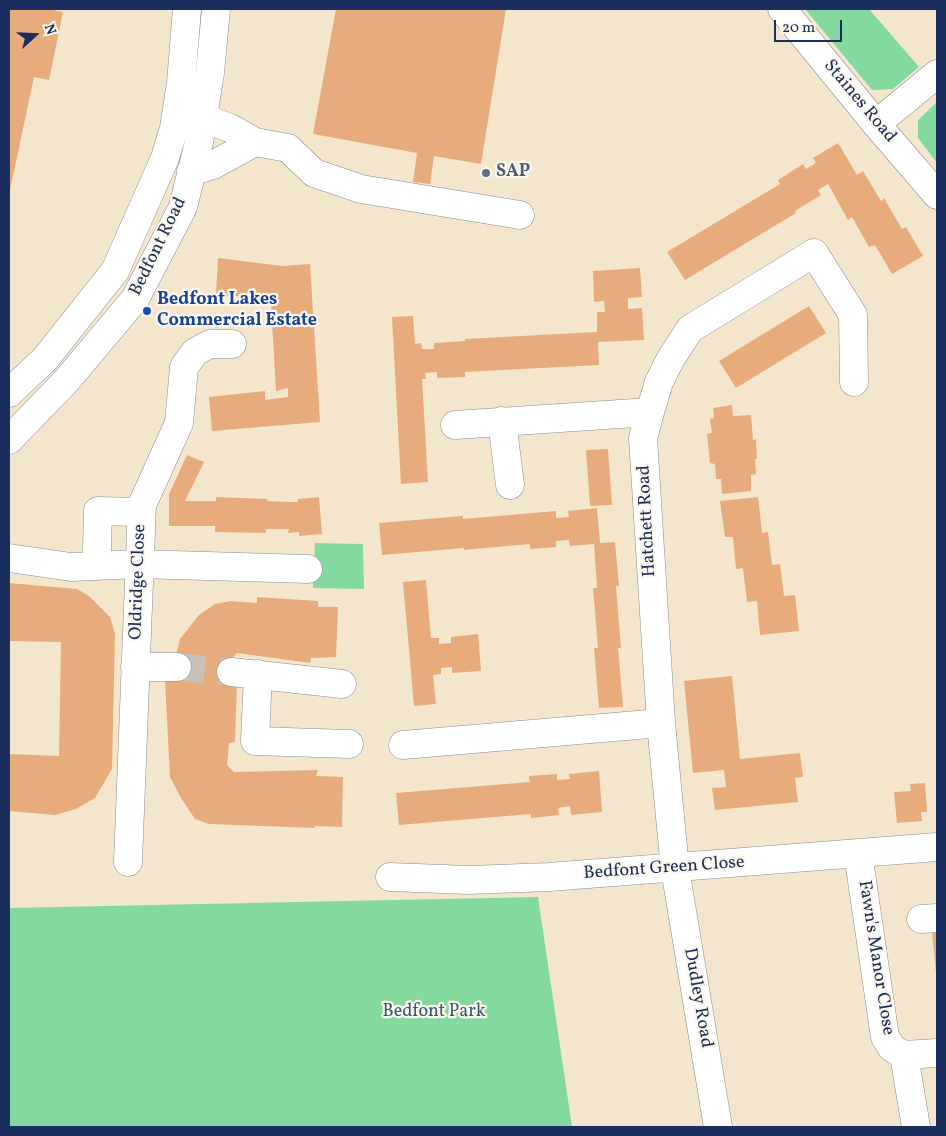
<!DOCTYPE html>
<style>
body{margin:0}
#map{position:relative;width:946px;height:1136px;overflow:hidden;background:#f4e6cc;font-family:Vollkorn,serif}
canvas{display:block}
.frame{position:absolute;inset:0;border:10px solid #1b2f5e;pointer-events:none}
.north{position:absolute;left:10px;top:10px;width:50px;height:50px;-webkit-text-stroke:4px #fbf7ec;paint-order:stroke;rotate:70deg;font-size:14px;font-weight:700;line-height:20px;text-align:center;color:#1b2f5e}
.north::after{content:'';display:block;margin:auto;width:18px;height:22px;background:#1b2f5e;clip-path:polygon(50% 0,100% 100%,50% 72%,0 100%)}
.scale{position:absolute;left:774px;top:20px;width:68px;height:22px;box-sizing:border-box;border:2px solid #1b2f5e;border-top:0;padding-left:6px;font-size:15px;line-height:18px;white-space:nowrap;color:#1b2f5e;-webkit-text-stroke:4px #fbf7ec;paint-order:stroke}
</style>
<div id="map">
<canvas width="946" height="1136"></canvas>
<div class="frame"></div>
<div class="north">N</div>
<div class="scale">20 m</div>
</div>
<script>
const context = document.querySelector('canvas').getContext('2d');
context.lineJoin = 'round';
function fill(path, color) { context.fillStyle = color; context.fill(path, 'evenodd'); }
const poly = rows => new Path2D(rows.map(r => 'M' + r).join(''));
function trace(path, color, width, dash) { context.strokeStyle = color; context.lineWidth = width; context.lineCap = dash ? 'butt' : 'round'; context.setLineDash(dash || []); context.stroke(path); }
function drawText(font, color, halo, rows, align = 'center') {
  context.font = font + ' Vollkorn,serif'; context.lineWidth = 4.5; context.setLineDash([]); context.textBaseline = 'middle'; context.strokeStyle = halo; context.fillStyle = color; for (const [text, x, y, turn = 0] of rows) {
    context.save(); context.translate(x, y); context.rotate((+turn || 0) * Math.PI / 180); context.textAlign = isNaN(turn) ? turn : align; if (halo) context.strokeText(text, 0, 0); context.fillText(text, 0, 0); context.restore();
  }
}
fill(poly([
 [805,9,869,9,919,67,893,89,872,90],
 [937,102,937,163,918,138,918,120],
 [315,543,363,544,364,589,313,588],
 [538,897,572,1127,9,1127,9,908]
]), '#84da9e');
fill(poly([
 [9,9,48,9,63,12,49,80,34,77,10,190],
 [336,9,506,9,481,164,434,156,430,184,413,182,417,153,313,134],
 [838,143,857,175,863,171,881,201,884,198,902,229,906,227,923,256,892,274,875,245,869,247,852,217,848,220,828,184,818,190,821,195,795,211,796,213,685,280,667,252,780,184,778,180,803,164,806,169,816,163,813,158],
 [218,258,282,266,310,264,320,422,212,431,209,397,265,391,265,400,288,397,288,388,276,391,271,305,276,304,275,296,256,293,254,297,216,295],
 [640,268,642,297,628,298,628,309,642,308,644,340,598,342,599,365,465,372,465,377,437,378,437,372,425,373,426,379,422,379,428,482,401,484,392,317,413,316,415,344,421,343,422,349,434,349,434,343,465,341,465,339,597,332,597,312,605,312,604,301,594,302,593,271],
 [809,306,826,333,736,388,719,361],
 [732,405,733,416,751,415,753,440,756,439,757,459,755,459,756,474,751,475,751,491,722,494,721,479,716,479,715,464,710,463,707,434,712,433,710,419,714,418,713,408],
 [608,449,612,505,590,506,586,450],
 [187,455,204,462,185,501,216,501,216,497,267,499,267,501,289,502,298,502,298,499,319,497,322,534,299,536,299,532,288,533,289,529,266,529,266,533,215,532,215,526,169,526,169,494],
 [758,497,762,533,768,532,772,565,780,564,784,596,795,595,799,631,760,635,757,601,747,602,743,568,736,569,733,537,725,537,720,501],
 [597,508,600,543,615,542,619,586,616,586,621,648,618,648,623,707,599,708,594,648,598,648,593,588,597,588,594,544,570,546,569,540,556,541,556,547,530,549,530,544,464,550,464,548,382,555,379,523,463,516,463,519,556,511,556,518,569,517,568,511],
 [426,580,431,638,439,638,439,644,451,643,451,637,478,634,481,671,452,673,452,667,441,668,441,674,433,675,436,704,414,706,403,582],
 [9,583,77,589,89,596,110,617,115,634,112,769,95,798,76,809,55,815,9,811,9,754,59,756,61,642,9,641],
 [257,597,318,601,318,607,338,607,336,657,311,658,310,663,237,653,232,658,231,672,237,683,235,742,229,743,227,765,234,772,318,770,316,776,343,777,342,827,315,826,315,828,209,824,195,819,181,798,170,777,165,681,177,681,177,652,180,639,199,615,215,604,230,601,257,603],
 [732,676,740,759,800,753,803,777,795,778,798,802,715,810,712,788,726,787,724,770,693,773,684,681],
 [599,771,602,812,571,815,570,806,558,808,559,815,531,818,531,814,399,825,396,793,530,782,529,776,557,774,557,780,570,779,569,774],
 [925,783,927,812,921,812,922,821,897,823,894,792,911,791,910,784],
 [932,932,937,932,937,973,936,973]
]), '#e8ac7c');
trace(poly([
 [177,667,231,672]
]), '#c9c1b6', 28, [28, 14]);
const minor = poly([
 [186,122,203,118,230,128,255,142,288,148,314,173,361,189,520,215],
 [876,124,937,74],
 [191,172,213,165,255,142],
 [9,393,45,359,115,271,165,158,174,128,181,83,187,9],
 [502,421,510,485],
 [455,425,650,412],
 [9,440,67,380,135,299,183,207,199,142,210,73,216,9],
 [97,549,98,511,141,512],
 [9,558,71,567,139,564,308,569],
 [135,667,177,667],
 [231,672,342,684],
 [258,674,255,741,349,744],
 [403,745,661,723],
 [859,854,860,867,885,1037,892,1048,904,1055,937,1053],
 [128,862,142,505,179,423,184,367,195,352,210,344,232,344],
 [390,877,469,880,549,877,937,847],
 [921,919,937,918],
 [904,1055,916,1127],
 [718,1127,675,869,661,723,643,438,650,412,659,382,670,360,690,329,814,253,853,315,854,382]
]);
const major = poly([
 [782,9,876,124,937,195]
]);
trace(minor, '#888a95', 29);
trace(major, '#888a95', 29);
trace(minor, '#fff', 28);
trace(major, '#fff', 28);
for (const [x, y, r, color] of [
 [486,173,5,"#5c6f8a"],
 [147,311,5,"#1a4fb4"]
]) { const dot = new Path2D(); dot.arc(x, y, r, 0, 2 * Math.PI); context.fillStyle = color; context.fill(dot); trace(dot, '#fbf7ec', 2); }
drawText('18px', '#1b2f5e', '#fbf7ec', [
 ["Staines Road",859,102,50],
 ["Bedfont Road",159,247,-64],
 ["Hatchett Road",648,521,-93],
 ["Oldridge Close",139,582,-88],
 ["Bedfont Green Close",664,869,-4],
 ["Fawn's Manor Close",875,958,81],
 ["Dudley Road",697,998,80]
]);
drawText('bold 18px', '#4e5e75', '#fbf7ec', [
 ["SAP",496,173]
], 'left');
drawText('bold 18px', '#164399', '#fbf7ec', [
 ["Bedfont Lakes",157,301],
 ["Commercial Estate",157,322]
], 'left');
drawText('18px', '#355a6e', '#fbf7ec', [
 ["Bedfont Park",434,1013]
]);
</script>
